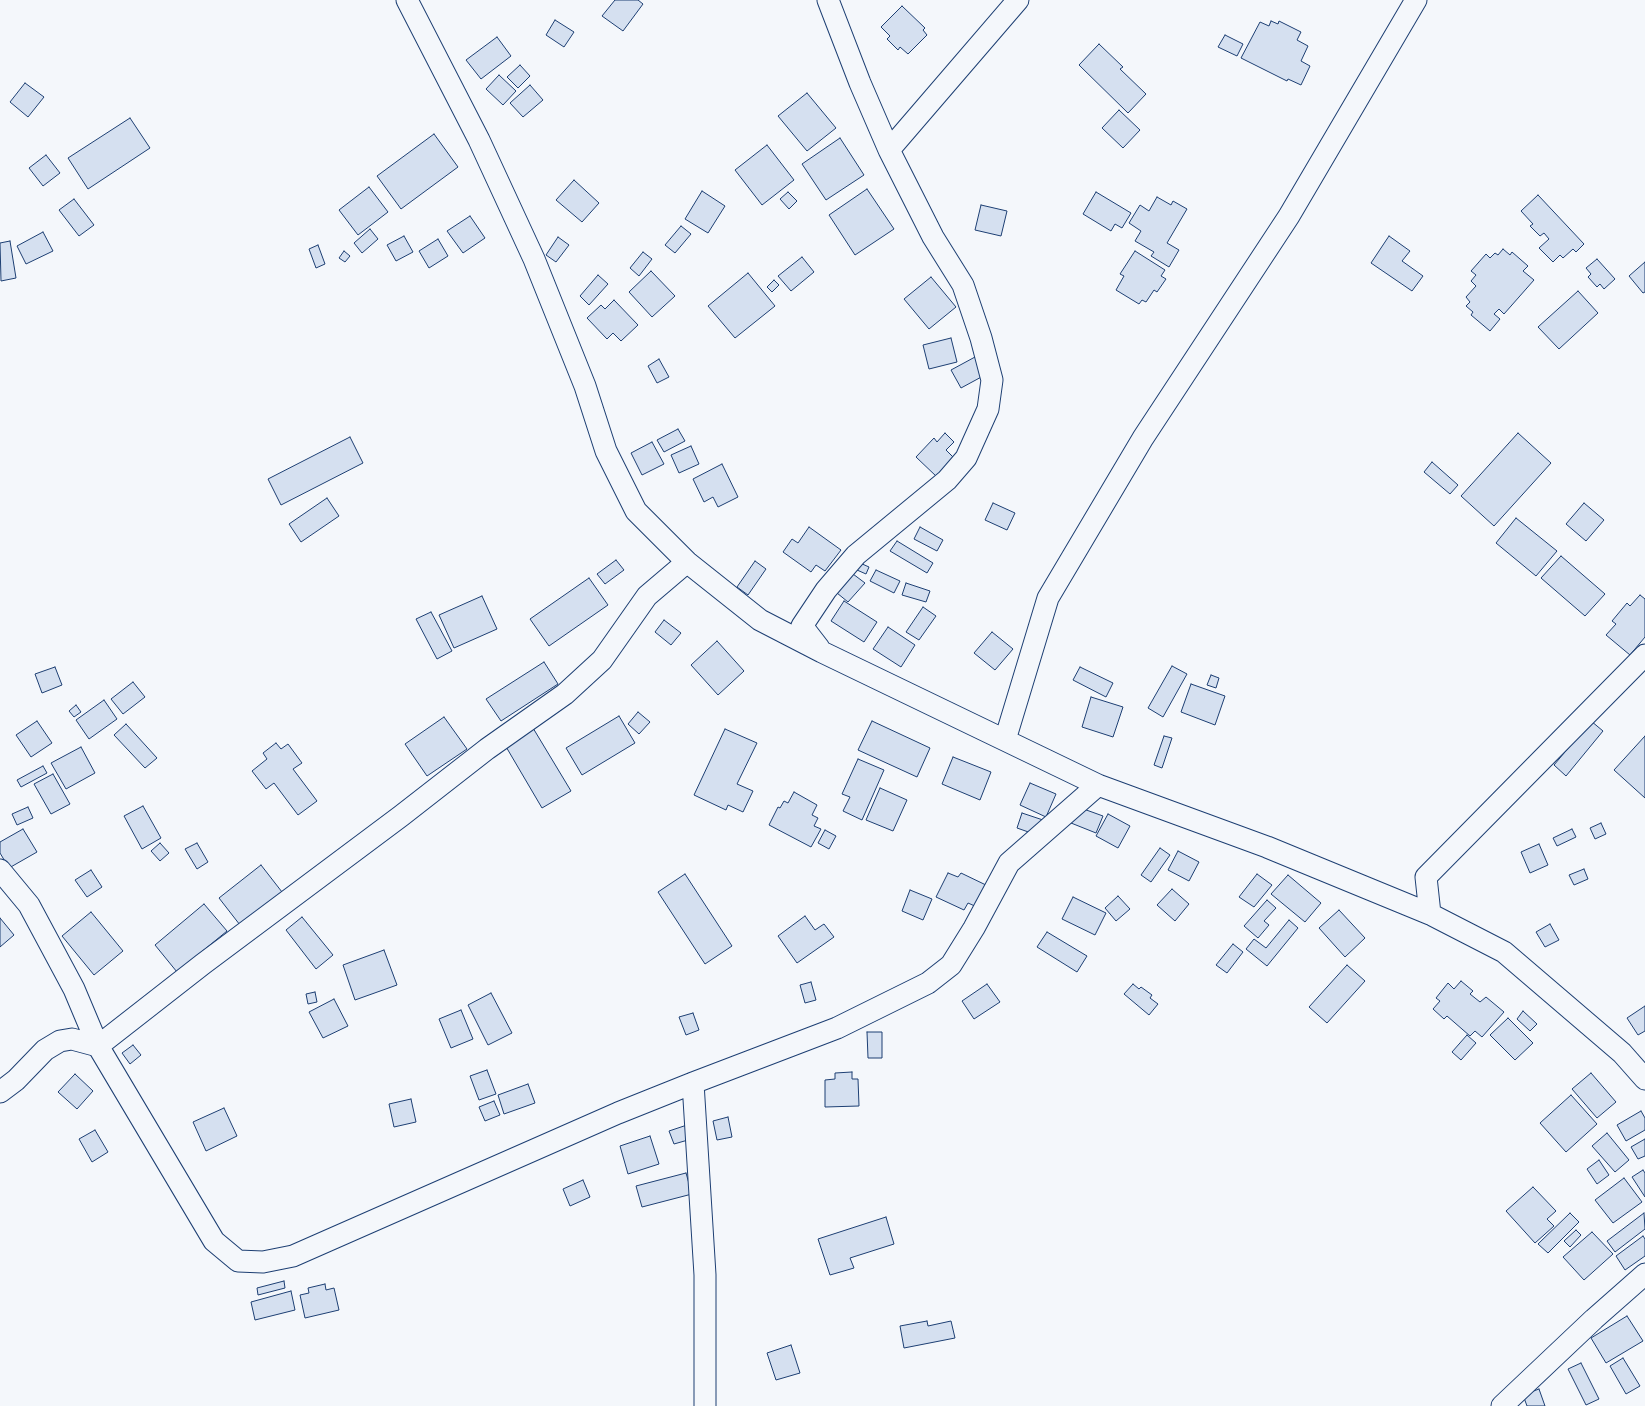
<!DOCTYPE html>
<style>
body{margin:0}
canvas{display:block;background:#f4f7fb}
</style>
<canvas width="1645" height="1406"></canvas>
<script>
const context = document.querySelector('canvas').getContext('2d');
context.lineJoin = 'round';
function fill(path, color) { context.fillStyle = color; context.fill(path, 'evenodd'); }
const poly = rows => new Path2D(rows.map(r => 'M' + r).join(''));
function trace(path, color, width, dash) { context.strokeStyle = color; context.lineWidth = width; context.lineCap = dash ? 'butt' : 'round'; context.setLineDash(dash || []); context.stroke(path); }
const building = poly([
 [615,0,638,0,643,4,623,31,602,16,615,0],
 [902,6,925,28,923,30,927,35,908,54,900,47,898,50,887,39,890,36,881,27,902,6],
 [555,20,574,32,564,47,546,35,555,20],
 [1271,21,1278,24,1279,21,1301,32,1297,40,1308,46,1301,61,1310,66,1301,85,1288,79,1287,81,1241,58,1260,22,1269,26,1271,21],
 [1225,35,1243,44,1237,56,1218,47,1225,35],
 [497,37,511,56,481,79,466,60,497,37],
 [1099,44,1123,67,1120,69,1146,94,1128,113,1079,65,1099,44],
 [520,65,530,76,518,88,507,77,520,65],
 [499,75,516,91,503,105,486,89,499,75],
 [25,83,44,97,28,117,10,102,25,83],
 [530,85,543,100,523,117,510,103,530,85],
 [807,93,836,128,807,151,778,116,807,93],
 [1119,110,1140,130,1123,148,1102,128,1119,110],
 [130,118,150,148,88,189,68,158,130,118],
 [434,134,458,167,401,209,377,176,434,134],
 [840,138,864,175,826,200,802,164,840,138],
 [767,145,794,180,762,205,735,170,767,145],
 [46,155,60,173,43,186,29,168,46,155],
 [574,180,599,203,582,222,556,200,574,180],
 [369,187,388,212,358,235,339,210,369,187],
 [867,189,894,229,855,255,829,215,867,189],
 [702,191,725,206,708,233,685,219,702,191],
 [788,192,797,201,789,209,780,199,788,192],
 [1096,192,1131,213,1122,228,1115,224,1111,231,1083,214,1096,192],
 [1538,195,1584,244,1576,252,1573,249,1563,258,1560,255,1553,262,1539,248,1549,239,1544,233,1540,236,1530,226,1533,224,1521,211,1538,195],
 [1157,197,1171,205,1173,201,1187,209,1167,243,1179,250,1169,267,1151,256,1154,252,1135,241,1141,231,1129,223,1140,205,1149,211,1157,197],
 [74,199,94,225,79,236,59,210,74,199],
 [981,205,1007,211,1001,236,975,230,981,205],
 [470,216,485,238,463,253,447,231,470,216],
 [681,226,691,234,675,253,665,245,681,226],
 [370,229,378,239,362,253,354,243,370,229],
 [43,232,53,251,26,264,17,246,43,232],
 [404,236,413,252,396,261,387,245,404,236],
 [1389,236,1410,251,1402,261,1423,276,1412,291,1371,263,1389,236],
 [558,237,569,245,556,262,546,255,558,237],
 [438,239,448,256,429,268,419,251,438,239],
 [10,241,16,278,1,281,0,243,10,241],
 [318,245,325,264,316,268,309,249,318,245],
 [1503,249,1510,255,1512,252,1528,266,1523,271,1534,280,1504,314,1499,309,1494,314,1500,319,1490,331,1471,315,1473,312,1466,306,1470,302,1466,297,1476,286,1471,281,1476,275,1471,271,1486,254,1490,258,1495,253,1498,255,1503,249],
 [344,251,350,256,345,262,339,258,344,251],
 [1135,251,1165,270,1161,276,1166,279,1157,292,1154,290,1146,302,1142,300,1139,304,1116,290,1124,276,1120,274,1135,251],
 [643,252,652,259,639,276,630,268,643,252],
 [802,257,814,272,791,291,778,276,802,257],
 [1597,259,1615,279,1604,289,1600,284,1597,287,1588,277,1591,274,1586,268,1597,259],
 [1645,262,1645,292,1643,293,1629,276,1645,262],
 [651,271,675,296,652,317,629,292,651,271],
 [748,273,775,306,735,338,708,306,748,273],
 [598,275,608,284,589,305,580,296,598,275],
 [931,277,956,307,929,329,904,299,931,277],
 [774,280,779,285,772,292,767,287,774,280],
 [1578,291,1598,313,1559,349,1538,327,1578,291],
 [614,300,638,325,621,341,613,333,607,339,587,318,601,305,605,309,614,300],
 [951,338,957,362,929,369,923,345,951,338],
 [975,357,985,375,961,388,951,370,975,357],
 [659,359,669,377,657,383,648,366,659,359],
 [678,429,685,441,664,452,657,440,678,429],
 [945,433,954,442,946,450,955,459,937,477,916,457,934,438,937,442,945,433],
 [1518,433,1551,463,1494,526,1461,496,1518,433],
 [350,437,363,463,281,505,268,479,350,437],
 [652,442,664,464,642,475,631,453,652,442],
 [691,446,699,464,679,473,671,455,691,446],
 [1432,462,1458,485,1450,494,1424,472,1432,462],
 [722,464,738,497,718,507,713,497,704,502,693,479,722,464],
 [327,498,339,516,301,542,289,524,327,498],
 [993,503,1015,513,1007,530,985,520,993,503],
 [1584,503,1604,520,1586,541,1566,524,1584,503],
 [1516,518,1557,551,1536,576,1496,543,1516,518],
 [809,527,841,550,825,571,816,565,811,572,783,552,792,539,798,543,809,527],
 [920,527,943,540,937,551,914,539,920,527],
 [897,541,933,563,927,573,890,551,897,541],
 [1561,556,1605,594,1585,616,1541,578,1561,556],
 [616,560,624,570,605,584,597,574,616,560],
 [755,561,766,569,748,595,737,587,755,561],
 [860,563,869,567,866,574,857,570,860,563],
 [876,570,900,581,894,593,870,581,876,570],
 [853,574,865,583,848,602,837,593,853,574],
 [589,578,608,605,549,646,530,619,589,578],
 [906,583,930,591,926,602,902,595,906,583],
 [1640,595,1645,599,1645,637,1630,655,1606,635,1616,624,1612,621,1627,603,1630,606,1640,595],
 [482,596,497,629,454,648,439,615,482,596],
 [844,601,877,622,864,642,831,621,844,601],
 [923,607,936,616,919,640,906,632,923,607],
 [431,612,452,651,437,659,416,619,431,612],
 [664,620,681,633,671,645,655,632,664,620],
 [888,627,915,645,901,667,873,649,888,627],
 [992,632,1013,649,995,670,974,653,992,632],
 [717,641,744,671,718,695,691,665,717,641],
 [544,662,558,684,501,721,486,699,544,662],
 [1172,666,1187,674,1163,717,1148,708,1172,666],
 [55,667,62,685,42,693,35,674,55,667],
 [1080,667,1113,683,1106,697,1073,680,1080,667],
 [1211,675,1219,678,1216,688,1207,685,1211,675],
 [133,682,145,697,123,714,111,699,133,682],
 [1191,684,1225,696,1215,725,1181,712,1191,684],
 [1091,697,1123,707,1113,737,1082,727,1091,697],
 [104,700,117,719,89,739,76,720,104,700],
 [76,705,81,712,74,717,69,711,76,705],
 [638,712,650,722,639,734,628,724,638,712],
 [619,716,635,743,582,775,566,748,619,716],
 [444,717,467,749,427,776,405,744,444,717],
 [37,721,52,743,31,757,16,735,37,721],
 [872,721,930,748,917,777,858,750,872,721],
 [1591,721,1603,731,1566,776,1554,765,1591,721],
 [126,724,157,758,145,768,114,735,126,724],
 [533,728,571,791,542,808,505,745,533,728],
 [725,729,757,743,737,784,753,791,743,812,728,805,726,810,694,795,725,729],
 [1164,736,1172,738,1162,768,1154,765,1164,736],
 [1645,736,1645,798,1614,770,1645,736],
 [276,743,281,749,288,744,302,763,293,769,317,801,298,815,274,783,266,789,252,771,267,759,263,753,276,743],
 [81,747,95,773,66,789,51,763,81,747],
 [953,757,991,772,980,800,942,784,953,757],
 [858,759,884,770,862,820,843,811,850,797,842,794,858,759],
 [43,766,47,773,21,787,17,780,43,766],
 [53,774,70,804,51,814,34,784,53,774],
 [1030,783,1056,794,1046,817,1020,805,1030,783],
 [880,788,907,800,893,831,866,820,880,788],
 [794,792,817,805,812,815,818,818,814,826,821,829,811,847,769,825,778,807,780,808,784,801,788,803,794,792],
 [143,806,161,838,142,849,124,816,143,806],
 [28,807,33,818,17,825,12,814,28,807],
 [1078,807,1103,816,1096,833,1071,823,1078,807],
 [1022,813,1043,820,1037,835,1017,828,1022,813],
 [1108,814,1130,826,1118,848,1096,836,1108,814],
 [1601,823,1606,834,1595,839,1590,828,1601,823],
 [23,829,37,852,9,868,0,853,0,842,23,829],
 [1572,829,1576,837,1557,846,1553,838,1572,829],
 [825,830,836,836,829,849,818,843,825,830],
 [160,843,169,853,160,861,151,851,160,843],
 [197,843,208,862,197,869,185,849,197,843],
 [1539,844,1548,865,1530,873,1521,852,1539,844],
 [1160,848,1170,855,1151,882,1141,875,1160,848],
 [1178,851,1199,862,1189,881,1168,870,1178,851],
 [261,865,282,892,240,925,219,898,261,865],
 [1584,869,1588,879,1574,885,1569,875,1584,869],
 [91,870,102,887,87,897,75,880,91,870],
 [948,873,958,877,961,873,988,886,977,907,968,903,964,910,936,897,948,873],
 [685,874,732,946,705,964,658,892,685,874],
 [1257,874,1272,885,1254,907,1239,897,1257,874],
 [1288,875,1321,903,1305,922,1271,894,1288,875],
 [1172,889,1189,904,1175,921,1157,905,1172,889],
 [910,890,932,899,923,920,902,911,910,890],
 [1118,896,1130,909,1116,921,1105,908,1118,896],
 [1073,897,1106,913,1095,935,1062,919,1073,897],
 [1267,900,1276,908,1264,921,1269,925,1258,938,1244,926,1267,900],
 [204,904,227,931,177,972,155,945,204,904],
 [1339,910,1365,938,1345,957,1319,928,1339,910],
 [91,912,123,951,94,975,62,936,91,912],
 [805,916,815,930,824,924,834,937,797,963,778,936,805,916],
 [302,917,333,955,316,969,286,930,302,917],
 [0,918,14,935,0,947,0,918],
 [1289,920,1298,928,1267,966,1246,949,1254,939,1266,948,1289,920],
 [1550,924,1559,940,1545,947,1536,932,1550,924],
 [1047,932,1087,956,1077,972,1037,947,1047,932],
 [1233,944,1243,952,1227,973,1216,965,1233,944],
 [384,950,397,985,355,1000,343,965,384,950],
 [1347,965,1365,981,1327,1023,1309,1007,1347,965],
 [1461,981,1473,991,1470,994,1480,1002,1486,997,1504,1012,1482,1037,1475,1031,1470,1036,1447,1016,1444,1019,1433,1009,1440,1001,1436,998,1448,983,1454,989,1461,981],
 [811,982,816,1000,805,1003,800,985,811,982],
 [987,984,1000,1002,974,1019,962,1001,987,984],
 [1133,984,1139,989,1141,987,1152,995,1150,998,1158,1004,1149,1015,1124,994,1133,984],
 [315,992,317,1002,308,1004,306,994,315,992],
 [491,993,512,1033,488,1045,468,1005,491,993],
 [334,999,348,1026,323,1038,309,1012,334,999],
 [1645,1006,1645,1031,1638,1035,1627,1018,1645,1006],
 [461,1010,473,1039,451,1048,439,1019,461,1010],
 [1523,1011,1537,1024,1530,1031,1517,1019,1523,1011],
 [693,1013,699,1030,686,1035,679,1017,693,1013],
 [1508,1018,1533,1043,1515,1060,1490,1035,1508,1018],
 [867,1032,882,1032,882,1058,868,1058,867,1032],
 [1467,1035,1476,1043,1461,1060,1452,1052,1467,1035],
 [133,1045,141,1055,130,1064,122,1053,133,1045],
 [487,1070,496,1094,479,1100,470,1076,487,1070],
 [852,1072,852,1079,858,1079,859,1106,825,1107,825,1080,835,1079,835,1073,852,1072],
 [1591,1073,1616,1102,1597,1118,1572,1089,1591,1073],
 [75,1074,93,1091,77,1109,58,1092,75,1074],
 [528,1084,535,1103,504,1114,498,1095,528,1084],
 [1571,1095,1597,1124,1566,1152,1540,1123,1571,1095],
 [411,1099,416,1122,394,1127,389,1104,411,1099],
 [494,1101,500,1115,485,1121,479,1107,494,1101],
 [224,1108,237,1136,206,1151,193,1122,224,1108],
 [1641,1111,1645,1118,1645,1130,1626,1141,1617,1125,1641,1111],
 [728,1117,732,1137,717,1140,713,1121,728,1117],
 [690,1124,695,1138,674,1144,669,1131,690,1124],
 [95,1130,108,1152,92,1162,79,1139,95,1130],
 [1607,1133,1629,1160,1615,1172,1592,1146,1607,1133],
 [650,1136,659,1164,628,1174,620,1146,650,1136],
 [1645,1139,1645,1156,1638,1159,1631,1147,1645,1139],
 [1599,1160,1609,1175,1597,1184,1587,1169,1599,1160],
 [1643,1170,1645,1173,1645,1197,1632,1177,1643,1170],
 [686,1173,692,1194,642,1207,636,1186,686,1173],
 [1624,1178,1642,1202,1613,1223,1595,1200,1624,1178],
 [583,1180,590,1197,570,1206,563,1189,583,1180],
 [1533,1187,1556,1211,1547,1219,1554,1226,1535,1243,1506,1211,1533,1187],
 [1570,1213,1579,1222,1548,1253,1538,1244,1570,1213],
 [1644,1213,1645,1229,1615,1252,1607,1241,1644,1213],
 [886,1217,894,1244,850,1258,854,1268,830,1275,818,1239,886,1217],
 [1576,1230,1581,1235,1570,1247,1564,1241,1576,1230],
 [1592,1232,1613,1254,1584,1280,1563,1257,1592,1232],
 [1643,1236,1645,1239,1645,1256,1625,1270,1616,1256,1643,1236],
 [284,1281,285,1288,258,1295,257,1288,284,1281],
 [325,1284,326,1290,334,1288,339,1310,305,1318,300,1295,309,1293,308,1288,325,1284],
 [291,1291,295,1310,255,1320,251,1302,291,1291],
 [1627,1316,1643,1341,1606,1363,1591,1338,1627,1316],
 [927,1321,928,1326,951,1321,955,1338,904,1348,900,1326,927,1321],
 [791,1345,800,1373,776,1380,767,1353,791,1345],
 [1623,1358,1640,1386,1626,1394,1610,1366,1623,1358],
 [1581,1363,1599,1399,1586,1405,1568,1369,1581,1363],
 [1539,1389,1545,1406,1527,1406,1523,1395,1539,1389]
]);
fill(building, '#d5e0f0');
trace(building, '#1d3f73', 1);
const minor = poly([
 [407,0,479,140,534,259,585,386,606,451,636,511,687,562,760,620,822,652,1098,785,1267,847,1430,914,1504,952,1622,1053,1645,1079],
 [889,150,1018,0],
 [819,648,802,626,826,590,856,555,947,480,966,458,988,409,992,380,981,338,963,285,933,237,889,150,860,83,828,0],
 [1005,740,1048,598,1143,438,1289,216,1416,0],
 [0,870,29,905,74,989,98,1046,214,1241,238,1261,263,1262,293,1256,618,1113,693,1083,837,1028,928,983,951,965,974,928,1009,863,1098,785],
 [1430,914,1426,877,1645,655],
 [693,1083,705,1275,705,1406],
 [0,1092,16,1080,45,1050,60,1041,72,1039,98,1046,203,964,401,816,487,749,565,694,602,660,647,596,687,562],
 [1502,1406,1594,1319,1645,1274]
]);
trace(minor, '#1d3f73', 23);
trace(minor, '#f4f7fb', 21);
</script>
